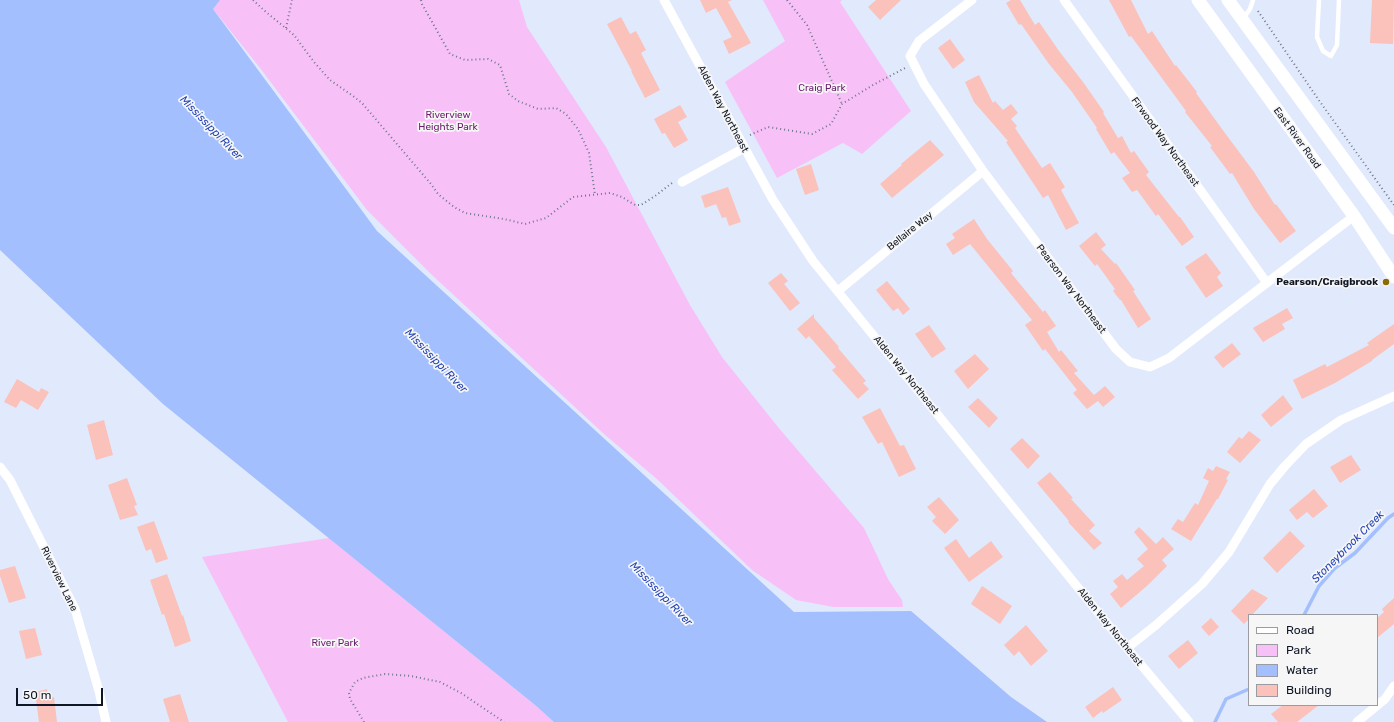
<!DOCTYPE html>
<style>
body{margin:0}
#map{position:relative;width:1394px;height:722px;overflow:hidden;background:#e1e9fc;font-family:Rubik,sans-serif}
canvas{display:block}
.legend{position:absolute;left:1248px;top:614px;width:130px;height:92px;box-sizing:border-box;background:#f6f6f6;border:1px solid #9a9ca2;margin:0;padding:5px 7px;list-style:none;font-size:12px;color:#0f1625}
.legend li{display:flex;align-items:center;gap:8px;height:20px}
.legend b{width:20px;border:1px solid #9a9ca2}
.scale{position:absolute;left:16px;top:688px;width:87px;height:18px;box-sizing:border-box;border:2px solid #0f1625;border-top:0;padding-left:5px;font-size:12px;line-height:14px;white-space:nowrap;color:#0f1625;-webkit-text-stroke:3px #f6f6f6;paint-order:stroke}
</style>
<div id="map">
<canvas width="1394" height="722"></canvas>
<ul class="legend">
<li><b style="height:5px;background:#fff"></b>Road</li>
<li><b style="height:11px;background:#f7c1f8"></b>Park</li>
<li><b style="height:11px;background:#a3bffd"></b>Water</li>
<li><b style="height:11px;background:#fbc1bb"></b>Building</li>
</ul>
<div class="scale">50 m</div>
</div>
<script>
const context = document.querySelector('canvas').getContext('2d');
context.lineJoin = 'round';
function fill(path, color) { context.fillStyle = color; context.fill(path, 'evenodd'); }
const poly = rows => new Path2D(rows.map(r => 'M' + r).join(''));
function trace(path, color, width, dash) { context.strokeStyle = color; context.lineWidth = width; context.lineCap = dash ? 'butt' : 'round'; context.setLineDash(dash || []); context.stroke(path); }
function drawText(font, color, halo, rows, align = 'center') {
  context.font = font + ' Rubik,sans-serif'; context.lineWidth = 3.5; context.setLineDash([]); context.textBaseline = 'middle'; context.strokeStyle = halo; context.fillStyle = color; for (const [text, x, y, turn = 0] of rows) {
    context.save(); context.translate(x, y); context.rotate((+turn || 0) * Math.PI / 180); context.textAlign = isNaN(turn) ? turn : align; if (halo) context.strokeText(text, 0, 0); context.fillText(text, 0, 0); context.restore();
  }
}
fill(poly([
 [206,0,519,0,527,27,606,147,690,305,722,357,778,427,864,528,888,579,902,600,903,607,833,607,796,600,752,570,658,480,604,434,432,275,367,210,260,68],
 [763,0,842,0,840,2,911,111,862,154,843,143,777,178,725,82,785,41],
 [329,538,535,705,554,722,288,722,202,557]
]), '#f7c1f8');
fill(poly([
 [0,0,220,0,213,9,377,231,794,612,911,611,1011,697,1047,722,554,722,535,705,163,404,0,250]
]), '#a3bffd');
trace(poly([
 [1304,615,1319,586,1335,568,1355,553,1388,518,1394,514],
 [1215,722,1226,699,1249,689]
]), '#a3bffd', 3.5);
fill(poly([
 [700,0,732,0,728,2,751,43,729,54,723,41,732,37,716,8,706,13],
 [876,0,901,0,880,20,868,7],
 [1011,0,1020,0,1035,25,1039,22,1059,51,1083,82,1104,112,1103,113,1118,138,1122,136,1131,153,1134,151,1149,172,1146,175,1179,217,1180,217,1194,237,1182,246,1158,214,1156,216,1137,190,1132,192,1122,178,1130,173,1114,152,1111,154,1096,129,1097,128,1072,92,1049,64,1021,24,1019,25,1006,3],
 [1109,0,1131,0,1148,34,1152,31,1175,66,1176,65,1197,92,1196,93,1222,129,1254,172,1275,205,1276,204,1296,231,1280,243,1254,209,1232,173,1230,174,1210,147,1212,146,1185,112,1186,111,1131,36,1129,37],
 [1372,0,1394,0,1393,44,1370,43],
 [621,17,630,34,636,31,646,50,641,53,660,90,645,98,631,71,632,71,607,24],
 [950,39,965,60,953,69,938,48],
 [979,75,993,103,995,101,1003,110,1011,104,1018,113,1011,119,1017,126,1015,128,1042,168,1050,163,1065,187,1061,190,1079,223,1066,230,1048,195,1043,198,1006,142,1008,141,974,102,965,82],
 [680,105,687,117,678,122,688,140,674,148,665,133,662,134,654,119],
 [930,140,944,155,892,198,880,184,902,165,901,164],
 [811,164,819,190,805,195,796,169],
 [728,187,741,222,729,226,726,217,722,218,716,204,705,208,701,196],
 [974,219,987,239,1013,271,1011,273,1043,312,1045,310,1056,326,1047,332,1059,352,1061,350,1078,371,1074,373,1094,395,1105,386,1115,397,1103,407,1098,401,1087,409,1073,393,1077,390,1045,349,1043,351,1025,325,1032,320,970,244,953,255,946,244,955,238,952,234],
 [1096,232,1106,245,1101,249,1115,264,1116,263,1135,290,1133,291,1151,319,1138,328,1121,300,1120,300,1113,291,1115,289,1097,264,1095,266,1079,246],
 [1206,253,1221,273,1217,277,1223,286,1206,298,1185,267],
 [781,273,788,281,784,284,800,303,790,311,768,283],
 [887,281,910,309,903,315,898,308,893,311,876,290],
 [1287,308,1293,318,1282,324,1285,329,1263,342,1253,328],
 [814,314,814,318,839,347,838,348,866,381,863,383,869,389,858,399,832,370,836,367,809,336,806,339,797,329],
 [1394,324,1394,344,1372,360,1372,361,1335,383,1302,399,1293,380,1325,364,1327,367,1369,345,1367,343],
 [929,325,946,349,932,358,915,334],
 [1232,343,1241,354,1223,368,1214,357],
 [975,354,989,369,968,389,954,371],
 [17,379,39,392,41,388,49,392,38,410,21,400,16,408,4,402],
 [1283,395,1293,409,1271,427,1261,415],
 [978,398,998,418,989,428,968,407],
 [880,408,900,446,904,445,916,469,899,477,882,442,878,444,862,417],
 [104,420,113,455,96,460,87,425],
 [1249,431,1261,440,1240,463,1227,452,1239,437,1242,439],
 [1022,438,1040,456,1028,469,1010,449],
 [1351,455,1361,470,1340,483,1330,467],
 [1216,466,1230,472,1226,479,1228,480,1218,499,1217,499,1191,541,1171,529,1178,519,1183,522,1195,503,1198,505,1209,481,1203,478,1208,468,1213,471],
 [1050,472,1073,498,1071,499,1095,525,1089,531,1102,543,1094,550,1068,522,1069,521,1037,483],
 [127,478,137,505,134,506,138,515,120,520,108,485],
 [1314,489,1328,506,1313,518,1307,512,1297,520,1289,510],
 [939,497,959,520,945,534,932,521,936,517,927,507],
 [154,521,168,559,156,563,151,549,146,551,137,527],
 [1139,527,1156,544,1163,537,1174,549,1162,560,1167,566,1148,585,1121,608,1110,594,1118,587,1113,581,1122,574,1127,580,1144,566,1137,559,1148,549,1134,532],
 [1290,531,1305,546,1277,573,1263,558],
 [956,539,969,558,991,541,1003,557,969,582,944,548],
 [15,566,26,598,9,603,0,576,0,570],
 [167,574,182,616,183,615,191,641,175,647,164,614,162,615,150,580],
 [982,586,1012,606,1000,624,971,604],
 [1252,589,1268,598,1252,615,1249,615,1249,619,1244,624,1231,611],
 [1394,598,1394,624,1377,638,1377,618,1384,612,1382,609],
 [1211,618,1219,627,1209,636,1201,627],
 [1026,625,1048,651,1031,666,1019,651,1014,656,1004,645],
 [35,628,42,655,26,659,19,631],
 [1188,640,1198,653,1179,669,1168,656],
 [1113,687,1122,700,1103,713,1102,711,1093,718,1085,707],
 [47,689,48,698,54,697,57,722,39,722,35,692],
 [180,694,189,722,170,722,163,699],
 [1283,705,1319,705,1297,722,1278,722,1271,714]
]), '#fbc1bb');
trace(poly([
 [253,0,266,12,294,35,314,62,330,80,353,96,362,103,431,184,438,194,454,207,465,213,504,219,525,224,546,218,573,197,610,193,622,197,635,205,641,205,655,196,672,183],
 [421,0,422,4,450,54,465,60,488,59,500,65,509,94,518,101,538,109,556,108,566,114,578,129,589,153,595,195],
 [787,0,807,25,842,104],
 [1258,11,1318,99,1394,205],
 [286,28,292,0],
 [750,135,768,127,812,134,831,124,842,104,873,85,905,68],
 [364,722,350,699,349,693,355,682,363,678,385,674,411,676,440,682,461,693,504,722]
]), '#6f7788', 2, [1, 3]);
trace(poly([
 [1319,0,1317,37,1323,51,1331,56,1337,45,1339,0],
 [1243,19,1250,9,1253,0]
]), '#fff', 4.5);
trace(poly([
 [664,0,773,200,813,261,1127,648,1189,722],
 [972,0,919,41,910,56,924,84,983,171,1116,349,1130,362,1150,367,1169,358,1354,216],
 [1064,0,1267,283],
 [682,182,744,148],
 [838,291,983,171],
 [0,467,10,480,75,609,99,691,106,722],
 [1127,648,1156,625,1202,584,1229,552,1270,484,1285,466,1306,444,1341,420,1394,396],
 [1357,722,1385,699,1394,686]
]), '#fff', 9);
trace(poly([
 [1198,0,1354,216,1394,277],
 [1228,0,1394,228]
]), '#fff', 13);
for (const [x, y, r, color] of [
 [1386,282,4,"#8a6908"]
]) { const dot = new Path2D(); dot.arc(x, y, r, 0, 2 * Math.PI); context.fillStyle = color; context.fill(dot); trace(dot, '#f6f6f6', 1.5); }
drawText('10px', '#691a6c', '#f6f6f6', [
 ["Craig Park",822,88],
 ["Riverview",448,115],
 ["Heights Park",448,127],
 ["River Park",335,643]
]);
drawText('10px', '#0f1625', '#f6f6f6', [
 ["Alden Way Northeast",723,109,62],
 ["East River Road",1297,138,54],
 ["Firwood Way Northeast",1165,142,54],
 ["Bellaire Way",910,231,-39],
 ["Pearson Way Northeast",1071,289,53],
 ["Alden Way Northeast",906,375,51],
 ["Riverview Lane",59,579,64],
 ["Alden Way Northeast",1110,627,51]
]);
drawText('bold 10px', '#0f1625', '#f6f6f6', [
 ["Pearson/Craigbrook",1378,282]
], 'right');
drawText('italic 11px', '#2243b7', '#f6f6f6', [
 ["Mississippi River",211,128,46],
 ["Mississippi River",436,361,46],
 ["Stoneybrook Creek",1348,547,-45],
 ["Mississippi River",661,594,46]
]);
</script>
